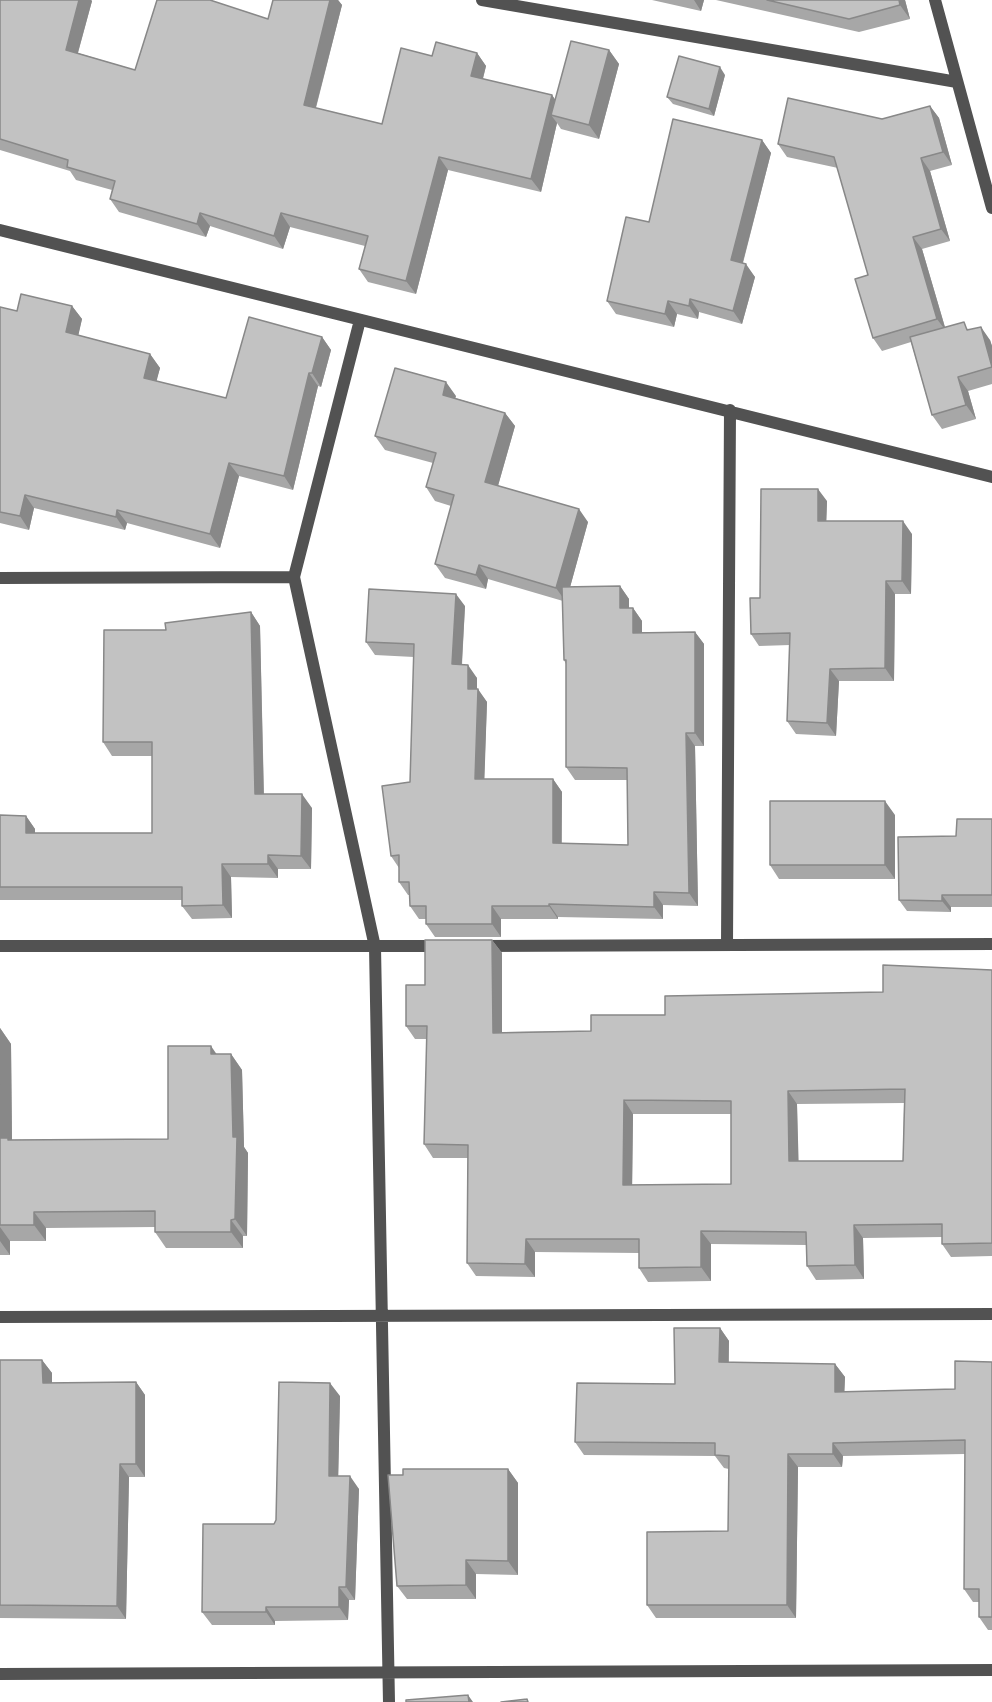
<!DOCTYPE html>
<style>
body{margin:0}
canvas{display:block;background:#fff}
</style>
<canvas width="992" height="1702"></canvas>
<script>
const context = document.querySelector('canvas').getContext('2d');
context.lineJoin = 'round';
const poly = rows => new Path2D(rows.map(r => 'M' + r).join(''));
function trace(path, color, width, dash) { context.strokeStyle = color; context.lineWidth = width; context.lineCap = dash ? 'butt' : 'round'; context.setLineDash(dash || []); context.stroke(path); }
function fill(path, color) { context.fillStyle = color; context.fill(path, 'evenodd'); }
trace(poly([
 [482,0,957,82],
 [935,0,992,208],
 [0,230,992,477],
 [360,320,294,577,375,947,389,1702],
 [0,578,294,577],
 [727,943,730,410],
 [0,946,440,946],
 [481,946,992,944],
 [0,1317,992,1314],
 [0,1674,992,1670]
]), '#525252', 12);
fill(poly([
 [0,0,91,0,92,1,78,53,135,70,268,19,273,0,338,0,342,5,316,108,382,124,432,56,477,53,486,66,483,79,552,95,555,100,609,50,619,64,599,139,561,129,557,123,541,192,448,170,416,294,368,282,359,269,365,246,290,227,283,249,210,226,206,237,119,212,110,199,112,190,76,180,70,171,0,150],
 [652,0,704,0,701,11],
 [716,0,905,0,910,19,859,32],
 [725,75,714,116,673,104,667,97],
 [930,106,939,118,952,165,930,171,950,241,922,249,945,327,970,329,990,340,992,346,992,384,968,391,976,419,942,429,932,415,911,342,882,351,873,338,868,275,838,168,787,157,778,144,882,119],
 [762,140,771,153,743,263,755,277,742,324,699,312,698,319,677,314,674,327,616,314,607,301,649,222],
 [72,306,82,319,78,335,150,354,160,368,156,381,226,398,322,337,331,350,321,387,318,386,293,490,239,476,220,548,127,523,125,530,34,508,29,530,0,523,0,307,17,311],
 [456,396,455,398,505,413,515,426,498,486,588,522,570,587,620,586,629,599,629,608,633,608,642,621,642,632,695,632,704,644,704,746,695,746,698,906,663,905,663,919,558,917,558,919,501,919,501,937,435,937,426,924,426,919,419,919,410,906,410,895,408,895,399,882,399,868,391,856,410,782,414,657,375,655,366,642,465,606,462,665,477,678,477,689,487,702,484,779,553,779,562,792,562,843,628,845,627,780,575,780,566,767,566,664,564,660,563,601,488,579,486,589,445,578,435,564,451,506,435,501,426,487,433,463,385,450,375,436],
 [827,501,826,521,912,534,911,594,895,594,894,681,839,681,836,736,796,734,787,721,790,645,759,646,751,634,760,598],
 [251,612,260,626,264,794,312,808,311,869,278,869,278,878,231,877,232,918,192,919,182,906,182,900,0,900,0,815,26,816,35,829,35,833,152,833,152,756,112,756,103,742,166,630],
 [895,815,895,879,779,879,770,865],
 [992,819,992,907,951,907,951,912,907,911,899,900,956,836],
 [492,940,502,953,502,1032,591,1031,665,1015,883,992,992,970,992,1256,951,1257,942,1244,942,1237,863,1238,864,1279,816,1280,807,1266,806,1245,711,1244,711,1281,648,1282,639,1268,639,1253,535,1252,535,1277,476,1276,467,1263,468,1158,433,1158,424,1144,427,1039,415,1039,406,1026,425,985],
 [904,1103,903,1161,798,1161,797,1104],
 [633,1114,731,1114,731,1184,632,1185],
 [0,1028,11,1044,12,1140,168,1139,217,1054,231,1054,242,1070,244,1147,248,1153,247,1236,243,1236,243,1248,166,1248,155,1232,155,1227,46,1228,46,1241,10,1241,10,1255,0,1255],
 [720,1328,729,1341,729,1362,835,1364,845,1377,844,1392,955,1389,992,1362,992,1630,988,1630,979,1617,979,1602,973,1602,964,1589,965,1454,843,1456,842,1467,798,1467,796,1618,656,1618,647,1605,728,1531,729,1469,724,1468,715,1456,584,1455,575,1442,675,1384],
 [0,1360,42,1360,52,1373,52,1383,136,1382,145,1395,145,1477,129,1477,126,1619,0,1618],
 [340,1396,338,1476,359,1489,355,1600,349,1600,348,1620,275,1621,275,1625,212,1625,202,1612,274,1524],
 [508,1469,518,1483,518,1575,476,1574,476,1599,407,1599,397,1586,403,1475]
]), '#a7a7a7');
fill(poly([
 [79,0,91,0,92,1,75,63,66,50],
 [330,0,338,0,342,5,313,118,304,105],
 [694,0,704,0,701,11],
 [899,0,905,0,910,19,900,5],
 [609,50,619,64,599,139,589,125],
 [477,53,486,66,480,89,471,76],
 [720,67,725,75,714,116,709,109],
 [552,95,561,108,551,115,557,123,541,192,531,179],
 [930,106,939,118,952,165,943,152],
 [762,140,771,153,740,273,731,260],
 [439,157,448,170,416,294,406,281],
 [921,158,930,171,950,241,941,229],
 [200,213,210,226,206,237,197,224],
 [281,213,290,227,283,249,274,236],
 [913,237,922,249,946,331,937,319],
 [746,264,755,277,742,324,733,311],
 [690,299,699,312,698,319,689,306],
 [668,301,677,314,674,327,665,314],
 [72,306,82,319,76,346,66,332],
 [981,327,990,340,992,346,992,366],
 [322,337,331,350,321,387,312,373],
 [150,354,160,368,154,391,144,378],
 [309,373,318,386,293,490,284,476],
 [958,377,968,391,976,419,966,405],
 [446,382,456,396,452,409,443,395],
 [505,413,515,426,495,496,485,482],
 [229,463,239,476,220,548,210,534],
 [818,489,827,501,826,534,818,521],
 [25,495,34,508,29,530,20,516],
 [579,509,588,522,566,602,556,588],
 [117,510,127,523,125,530,116,517],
 [903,521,912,534,911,594,902,581],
 [479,565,488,579,486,589,476,575],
 [886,581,895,594,894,681,885,668],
 [620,586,629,599,629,621,620,608],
 [456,594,465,606,461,677,452,664],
 [633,608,642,621,642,645,633,633],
 [251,612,260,626,264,807,255,794],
 [695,632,704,644,704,746,695,733],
 [468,665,477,678,477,702,468,689],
 [830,669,839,681,836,736,827,723],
 [478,689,487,702,484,792,475,779],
 [686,733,695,746,698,906,689,893],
 [553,779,562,792,561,856,553,843],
 [302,794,312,808,311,869,301,856],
 [885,801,895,815,895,879,885,865],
 [26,816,35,829,35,846,26,833],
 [268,855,278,869,278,878,268,864],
 [222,864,231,877,232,918,223,905],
 [654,892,663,905,663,919,654,907],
 [942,895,951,907,951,912,942,901],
 [549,904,558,917,558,919,549,906],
 [492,906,501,919,501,937,492,924],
 [492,940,502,953,502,1046,493,1033],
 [0,1028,11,1044,12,1143,0,1138],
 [211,1046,222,1062,211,1054],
 [231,1054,242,1070,244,1147,248,1153,247,1236,235,1219],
 [788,1091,797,1104,799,1175,789,1161],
 [624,1100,633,1114,632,1198,623,1185],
 [34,1212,46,1228,46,1241,34,1225],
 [231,1220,243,1236,243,1248,231,1232],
 [854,1225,863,1238,864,1279,855,1265],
 [0,1227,10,1241,10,1255,0,1241],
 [701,1231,711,1244,711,1281,701,1267],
 [526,1239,535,1252,535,1277,525,1264],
 [720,1328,729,1341,728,1375,719,1362],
 [42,1360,52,1373,52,1396,43,1383],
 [835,1364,845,1377,844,1405,835,1392],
 [136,1382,145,1395,145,1477,136,1464],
 [330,1383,340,1396,338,1489,329,1476],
 [833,1443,843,1456,842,1467,833,1454],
 [788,1454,798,1467,796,1618,787,1605],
 [120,1464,129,1477,126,1619,117,1606],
 [508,1469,518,1483,518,1575,508,1561],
 [350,1476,359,1489,355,1600,346,1587],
 [466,1560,476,1574,476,1599,466,1585],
 [339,1587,349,1600,348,1620,339,1607],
 [266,1607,275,1621,275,1625,266,1612],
 [468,1695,473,1702,469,1702]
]), '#888');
const building = poly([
 [0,0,79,0,66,50,135,70,157,0,210,0,268,19,273,0,330,0,304,105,382,124,401,48,432,56,436,42,477,53,471,76,552,95,531,179,439,157,406,281,359,269,368,236,281,213,274,236,200,213,197,224,110,199,115,181,67,167,68,160,0,139,0,0],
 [767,0,899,0,900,5,849,19,767,0],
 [571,41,609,50,589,125,551,115,571,41],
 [679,56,720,67,709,109,667,97,679,56],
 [788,98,882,119,930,106,943,152,921,158,941,229,913,237,937,319,873,338,855,279,868,275,834,157,778,144,788,98],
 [673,119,762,140,731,260,746,264,733,311,690,299,689,306,668,301,665,314,607,301,626,217,649,222,673,119],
 [21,294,72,306,66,332,150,354,144,378,226,398,249,317,322,337,312,373,309,373,284,476,229,463,210,534,117,510,116,517,25,495,20,516,0,512,0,307,17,311,21,294],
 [964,322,967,330,981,327,992,367,958,377,966,405,932,415,910,337,964,322],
 [395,368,446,382,443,395,505,413,485,482,579,509,556,588,479,565,476,575,435,564,454,495,426,487,436,453,375,436,395,368],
 [761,489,818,489,818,521,903,521,902,581,886,581,885,668,830,669,827,723,787,721,790,633,751,634,750,598,760,598,761,489],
 [620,586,620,608,633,608,633,633,695,632,695,733,686,733,689,893,654,892,654,907,549,904,549,906,492,906,492,924,426,924,426,906,410,906,409,882,399,882,399,855,391,856,382,786,410,782,414,644,366,642,369,589,456,594,452,664,468,665,468,689,478,689,475,779,553,779,553,843,628,845,627,768,566,767,566,660,564,660,562,587,620,586],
 [251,612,255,794,302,794,301,856,268,855,268,864,222,864,223,905,182,906,182,887,0,887,0,815,26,816,26,833,152,833,152,742,103,742,104,630,166,630,165,623,251,612],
 [770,801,885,801,885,865,770,865,770,801],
 [957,819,992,819,992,895,942,895,942,901,899,900,898,837,956,836,957,819],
 [425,940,492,940,493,1033,591,1031,591,1015,665,1015,665,996,883,992,883,965,992,970,992,1243,942,1244,942,1224,854,1225,855,1265,807,1266,806,1232,701,1231,701,1267,639,1268,639,1239,526,1239,525,1264,467,1263,468,1145,424,1144,427,1026,406,1026,406,985,425,985,425,940],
 [905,1089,903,1161,789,1161,788,1091,905,1089],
 [624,1100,731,1101,731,1184,623,1185,624,1100],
 [168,1046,211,1046,211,1054,231,1054,233,1137,237,1137,235,1219,231,1220,231,1232,155,1232,155,1211,34,1212,34,1225,0,1225,0,1085,0,1138,8,1138,8,1140,168,1139,168,1046],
 [674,1328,720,1328,719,1362,835,1364,835,1392,955,1389,955,1361,992,1362,992,1617,979,1617,979,1589,964,1589,965,1440,833,1443,833,1454,788,1454,787,1605,647,1605,647,1532,728,1531,729,1456,715,1455,715,1443,575,1442,577,1383,675,1384,674,1328],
 [0,1360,42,1360,43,1383,136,1382,136,1464,120,1464,117,1606,0,1605,0,1360],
 [279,1382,330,1383,329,1476,350,1476,346,1587,339,1587,339,1607,266,1607,266,1612,202,1612,203,1524,274,1524,276,1520,279,1382],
 [403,1469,508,1469,508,1561,466,1560,466,1585,397,1586,388,1475,403,1475,403,1469],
 [468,1695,469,1702,406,1702,406,1700,468,1695],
 [527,1699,528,1702,501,1702,527,1699]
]);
fill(building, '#c2c2c2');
trace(building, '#888', 1.5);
</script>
